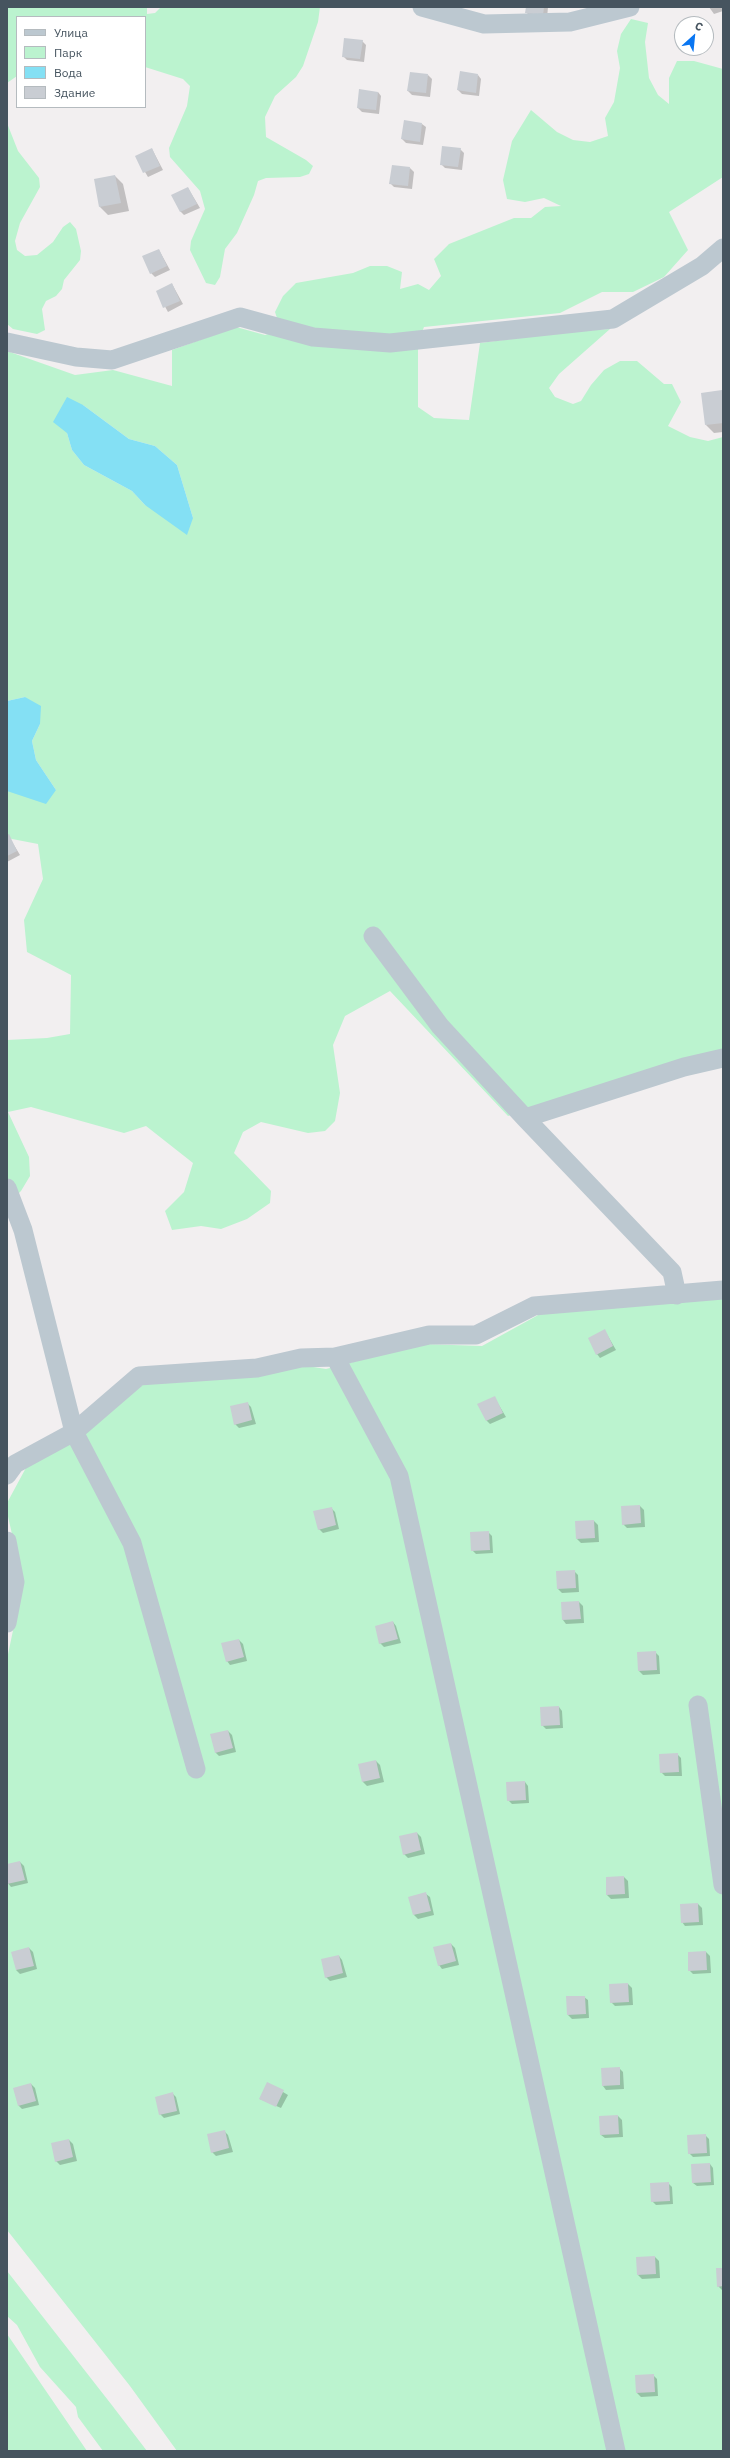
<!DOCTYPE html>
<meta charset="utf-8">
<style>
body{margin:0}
#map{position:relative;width:730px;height:2458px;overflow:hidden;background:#f2eff0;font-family:"IBM Plex Sans",sans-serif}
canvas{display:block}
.frame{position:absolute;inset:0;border:8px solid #46545f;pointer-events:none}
.legend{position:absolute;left:16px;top:16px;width:130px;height:92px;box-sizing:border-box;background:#fff;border:1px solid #b5bbbf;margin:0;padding:5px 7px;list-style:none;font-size:12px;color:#46545f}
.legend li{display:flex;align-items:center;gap:8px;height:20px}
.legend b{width:20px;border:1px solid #b5bbbf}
.north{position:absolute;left:674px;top:16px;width:40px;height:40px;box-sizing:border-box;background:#fff;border:1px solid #b5bbbf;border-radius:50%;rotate:27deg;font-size:11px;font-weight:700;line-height:16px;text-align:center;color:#46545f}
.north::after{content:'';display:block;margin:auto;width:14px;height:18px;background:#0976f2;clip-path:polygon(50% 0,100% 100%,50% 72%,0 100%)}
</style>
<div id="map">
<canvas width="730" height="2458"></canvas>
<div class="frame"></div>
<ul class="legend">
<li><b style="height:5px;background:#bcc8d0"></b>Улица</li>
<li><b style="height:11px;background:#bbf3cf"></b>Парк</li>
<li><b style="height:11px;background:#84e0f4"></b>Вода</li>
<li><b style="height:11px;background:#c9cdd3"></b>Здание</li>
</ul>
<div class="north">С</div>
</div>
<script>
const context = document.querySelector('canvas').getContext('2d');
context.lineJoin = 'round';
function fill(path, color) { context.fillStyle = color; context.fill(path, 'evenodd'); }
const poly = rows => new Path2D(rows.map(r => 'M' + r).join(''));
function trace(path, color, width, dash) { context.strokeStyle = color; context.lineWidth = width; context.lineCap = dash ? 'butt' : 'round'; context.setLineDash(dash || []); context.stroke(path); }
fill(poly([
 [7,7,147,7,147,14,155,13,161,7,320,7,318,22,303,66,296,77,275,96,265,117,266,137,306,160,313,166,309,174,300,177,266,178,258,181,254,195,237,233,225,249,220,277,215,285,206,283,190,250,191,241,205,209,200,191,170,157,169,148,187,106,190,86,183,79,145,67,145,17,17,17,17,76,7,83],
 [631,19,648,23,645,42,649,78,658,95,669,104,669,78,677,61,694,61,723,69,723,177,669,212,688,250,664,277,633,292,602,292,560,313,424,327,418,342,418,407,434,418,469,420,480,343,565,332,610,329,559,374,549,388,555,397,573,404,581,401,591,385,604,370,620,361,637,361,664,384,672,384,681,402,668,426,690,437,708,441,723,437,723,1049,508,1116,390,991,345,1016,333,1045,340,1093,335,1121,325,1131,308,1133,261,1122,243,1132,234,1153,271,1191,270,1203,247,1219,221,1229,201,1226,172,1230,165,1211,184,1192,193,1163,146,1126,124,1133,31,1107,8,1112,29,1157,30,1176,21,1191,7,1205,7,1040,47,1038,70,1034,71,975,27,952,24,920,43,879,38,844,7,838,7,791,56,790,36,760,32,741,40,724,25,697,7,701,7,351,75,375,113,370,172,386,172,350,236,327,265,335,281,330,275,312,283,296,296,283,353,273,370,266,387,266,402,272,400,289,418,284,429,290,441,276,434,259,449,244,514,218,531,218,545,207,561,206,544,198,525,202,507,199,503,180,512,141,531,110,557,132,573,140,590,142,608,136,605,118,614,102,620,68,617,51,621,34],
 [83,405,129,439,155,446,177,465,193,518,145,505,132,491,84,465,72,450,67,433],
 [7,123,18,151,39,178,40,187,20,223,15,241,17,250,25,256,37,255,53,242,63,227,70,222,76,229,81,251,80,260,64,280,62,289,56,296,46,301,42,309,45,330,37,334,13,329,7,324],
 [723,1296,723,2451,177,2451,130,2386,7,2230,7,1659,23,1583,7,1512,7,1503,28,1464,138,1381,301,1365,326,1369,423,1344,482,1346,540,1314],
 [7,2271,111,2404,147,2451,103,2451,78,2417,76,2407,40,2367,17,2325,7,2316],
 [7,2334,87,2451,7,2451]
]), '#bbf3cf');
fill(poly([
 [67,397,83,405,129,439,155,446,177,465,193,518,187,535,145,505,132,491,84,465,72,450,67,433,53,422],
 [25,697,41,706,40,724,32,741,36,760,56,790,46,804,7,791,7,701]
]), '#84e0f4');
fill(poly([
 [527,7,548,7,547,18,530,16,526,12],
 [709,7,723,7,723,11,714,14],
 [362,41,366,45,364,62,347,60,343,56],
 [428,75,432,79,430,97,412,95,408,91],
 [478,75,481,79,479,96,462,94,458,90],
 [378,92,381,96,379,114,362,112,358,108],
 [422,124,426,127,423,145,406,143,402,139],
 [152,149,163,170,148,177,136,157],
 [460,149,464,153,462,170,445,168,441,164],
 [410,168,414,172,412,189,394,187,390,183],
 [115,176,123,184,129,211,108,215,100,207,95,180],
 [188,188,200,208,184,215,180,211],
 [159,250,170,270,155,277,151,273],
 [172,284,183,304,168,312,157,292],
 [722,391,723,432,714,433,706,425],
 [8,835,20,855,7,862,7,836],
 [605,1331,616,1350,600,1358,597,1354],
 [494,1397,506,1417,490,1424,486,1420],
 [247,1403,251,1407,256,1424,239,1428,235,1424],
 [640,1506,644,1510,645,1527,627,1528,623,1524],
 [331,1508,335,1512,339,1529,323,1533,319,1529],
 [594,1521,598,1525,599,1542,581,1543,577,1539],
 [488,1532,492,1536,493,1553,476,1554,472,1550],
 [574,1571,578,1575,579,1592,562,1593,558,1589],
 [579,1602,583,1606,584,1623,566,1624,563,1620,562,1603],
 [393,1622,396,1626,401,1643,384,1647,380,1643],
 [239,1640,243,1644,247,1661,230,1665,227,1661],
 [655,1652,659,1656,660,1674,643,1675,639,1671],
 [559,1707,562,1711,563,1728,546,1729,542,1725],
 [228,1731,232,1735,236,1752,219,1756,215,1752],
 [677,1754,681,1758,682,1776,665,1776,661,1772],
 [376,1761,380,1765,384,1782,367,1786,363,1782,359,1765],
 [525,1782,528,1786,529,1803,512,1804,508,1800],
 [417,1833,421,1837,425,1854,408,1858,404,1854],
 [20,1862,24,1866,28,1883,11,1887,7,1882,7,1865],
 [624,1877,628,1881,629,1898,611,1899,607,1895],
 [426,1894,430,1897,434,1915,418,1919,414,1915],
 [698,1904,702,1908,703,1925,685,1926,682,1922,681,1905],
 [451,1944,455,1948,459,1965,442,1969,439,1965],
 [29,1948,33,1952,37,1969,20,1974,16,1970],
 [706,1952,710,1956,711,1973,693,1974,689,1970],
 [339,1956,342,1960,347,1977,330,1981,326,1977],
 [628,1984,632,1988,633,2005,615,2006,611,2002],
 [584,1997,588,2000,589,2018,572,2019,568,2015],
 [619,2068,623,2072,624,2089,606,2090,603,2086],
 [268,2083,288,2095,281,2108,260,2099],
 [31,2084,35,2088,39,2105,22,2109,18,2105],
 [172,2093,176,2097,180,2114,164,2118,160,2114],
 [618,2116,622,2120,623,2137,605,2138,601,2135,601,2117],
 [224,2131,228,2135,233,2152,216,2156,212,2152],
 [705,2135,709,2139,710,2156,693,2157,689,2153],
 [69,2140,73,2144,77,2161,60,2165,56,2161],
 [710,2164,713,2168,714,2185,697,2186,693,2183],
 [668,2183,672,2187,673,2204,656,2205,652,2201],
 [655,2257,659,2261,660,2278,642,2279,638,2275],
 [723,2269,723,2290,722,2290,718,2286],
 [653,2375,657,2379,658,2396,641,2397,637,2393,636,2376]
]), '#0003');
fill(poly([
 [526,7,544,7,543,15,525,13],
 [344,38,363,40,360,59,342,57],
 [460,71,478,74,476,93,457,90],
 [410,72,428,74,426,93,407,91],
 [359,89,378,92,376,110,357,108],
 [404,120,422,123,420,142,401,139],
 [442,146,461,148,458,167,440,165],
 [152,148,160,166,143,173,135,156],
 [392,165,410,167,408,186,389,184],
 [115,175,121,203,99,207,94,179],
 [188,187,197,204,180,212,171,195],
 [159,249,167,266,150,274,142,256],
 [172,283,180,301,163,308,156,291],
 [722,390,723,423,705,425,701,393],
 [9,834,17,851,7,856,7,835],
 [605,1329,613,1346,596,1355,588,1338],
 [495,1396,503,1413,486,1421,477,1404],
 [248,1402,252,1420,234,1425,230,1406],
 [640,1505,641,1523,622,1525,621,1506],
 [332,1507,336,1525,318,1530,313,1511],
 [594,1520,595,1538,576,1539,575,1521],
 [489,1531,490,1550,471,1551,470,1532],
 [575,1570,576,1588,557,1589,556,1571],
 [579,1601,581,1619,562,1620,561,1602],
 [393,1621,398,1639,379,1644,375,1626],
 [239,1639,244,1657,226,1662,221,1643],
 [656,1651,657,1670,638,1671,637,1652],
 [559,1706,560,1725,541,1726,540,1707],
 [228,1730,233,1748,215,1753,210,1734],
 [678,1753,679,1772,660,1773,659,1754],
 [376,1760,380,1778,362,1782,358,1764],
 [525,1781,526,1800,507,1801,506,1782],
 [417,1832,421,1850,403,1855,399,1836],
 [20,1861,25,1880,7,1884,7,1864],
 [624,1876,625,1894,606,1895,606,1877],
 [426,1892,431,1911,413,1915,408,1897],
 [698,1903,699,1922,681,1923,680,1904],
 [451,1943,456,1961,438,1966,433,1947],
 [29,1947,34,1966,16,1970,11,1952],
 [706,1951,707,1970,688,1971,688,1952],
 [339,1955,343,1973,325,1978,321,1959],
 [628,1983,629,2002,610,2003,609,1984],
 [566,1996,585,1996,586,2014,567,2015],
 [620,2067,620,2085,602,2086,601,2068],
 [267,2082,284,2090,276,2107,259,2099],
 [31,2083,36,2101,18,2106,13,2088],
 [173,2092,177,2111,159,2115,155,2097],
 [618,2115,619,2134,600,2135,599,2116],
 [225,2130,229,2148,211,2153,207,2134],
 [706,2134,707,2153,688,2154,687,2135],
 [69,2139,73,2157,55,2162,51,2143],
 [710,2163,711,2182,692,2183,691,2164],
 [669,2182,670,2201,651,2202,650,2183],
 [655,2256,656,2274,637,2275,636,2257],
 [716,2268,723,2268,723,2286,717,2287],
 [654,2374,655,2392,636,2393,635,2375]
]), '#c9cdd3');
trace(poly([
 [422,7,484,24,570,22,630,7],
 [7,342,76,357,112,360,240,317,313,337,390,343,613,319,702,266,723,248],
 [373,936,440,1026,525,1118,672,1272,677,1295],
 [525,1118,684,1067,723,1058],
 [7,1188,23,1230,74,1432,132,1543,196,1769],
 [335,1357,399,1476,616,2451],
 [7,1475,15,1464,74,1432,139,1376,257,1368,301,1358,335,1357,429,1335,476,1335,534,1306,723,1290],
 [7,1541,15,1582,7,1623],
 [698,1705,723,1885]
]), '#bcc8d0', 19);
</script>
